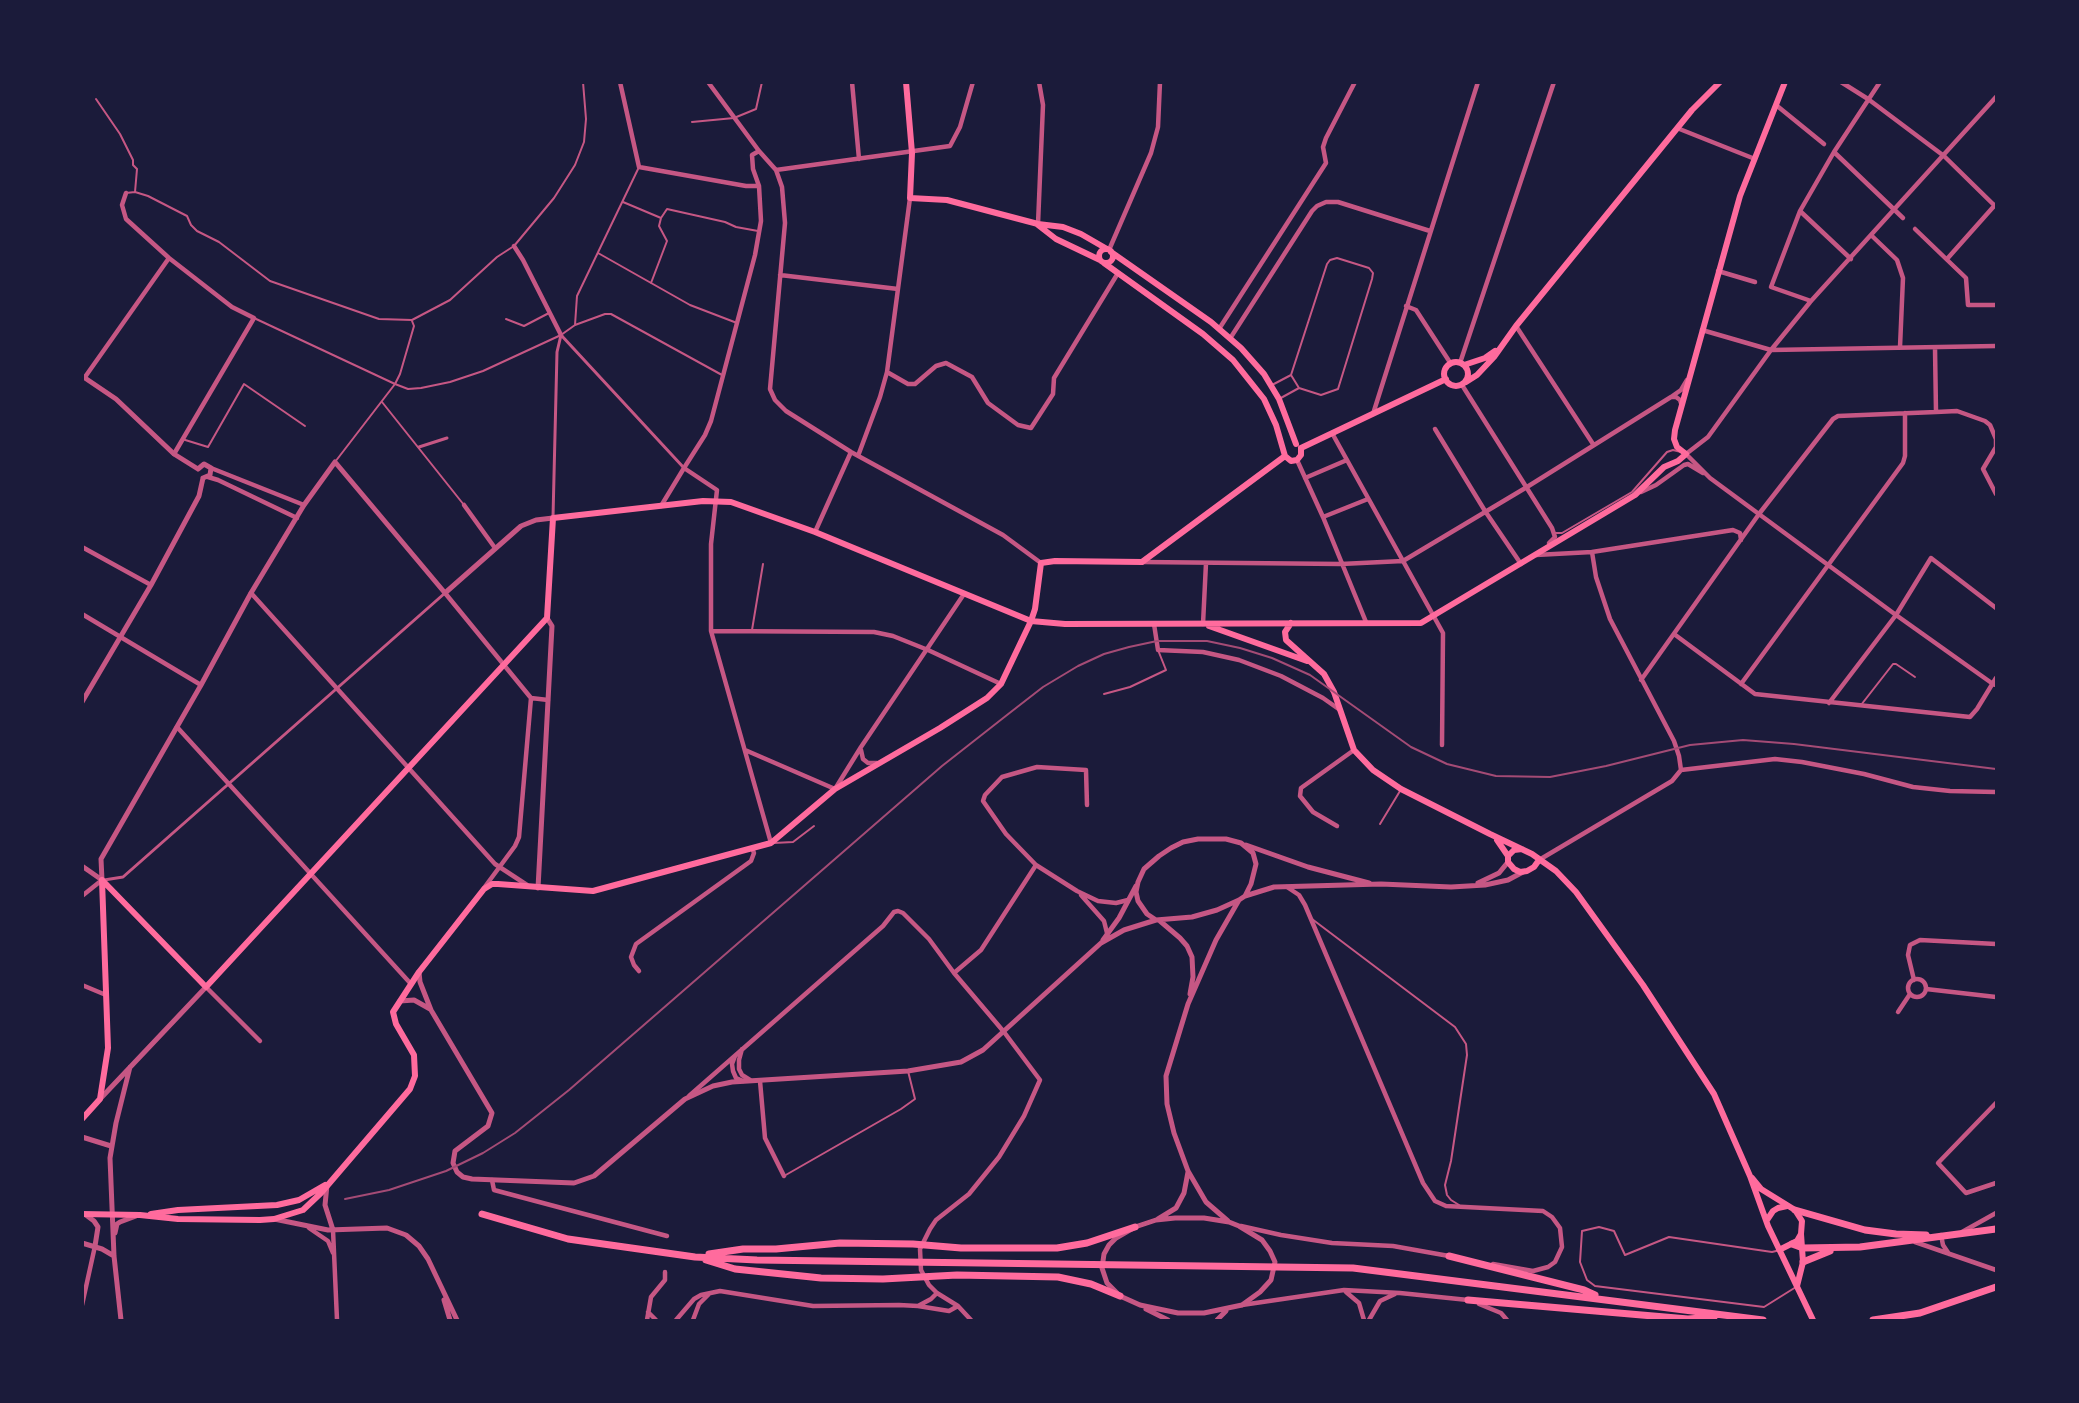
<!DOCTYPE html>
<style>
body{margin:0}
#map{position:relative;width:2079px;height:1403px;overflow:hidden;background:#1b1b3a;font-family:"Playfair Display",serif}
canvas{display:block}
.frame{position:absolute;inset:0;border:84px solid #1b1b3a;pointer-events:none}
</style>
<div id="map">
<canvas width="2079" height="1403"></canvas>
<div class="frame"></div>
</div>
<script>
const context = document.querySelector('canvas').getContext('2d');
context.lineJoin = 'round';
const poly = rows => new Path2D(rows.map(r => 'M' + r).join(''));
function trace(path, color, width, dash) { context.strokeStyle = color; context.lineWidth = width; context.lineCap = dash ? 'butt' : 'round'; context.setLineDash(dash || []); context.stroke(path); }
trace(poly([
 [96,99,120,134,133,160,133,165,137,169,135,192],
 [692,122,734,118,756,109,762,82],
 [126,193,135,192,148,196,187,216,191,225,197,231,219,242,270,281,379,319,412,320,450,300,497,257,514,246,554,198,575,165,584,142,586,119,583,82],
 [623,202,661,218,659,226,667,241,651,283],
 [661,218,667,209,725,222,736,227,758,231],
 [598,253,690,305,737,323],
 [254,318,395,384,408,389,421,388,450,382,483,371,561,335,575,325,577,296,639,167],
 [506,319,524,326,549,313],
 [575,325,605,314,611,314,722,375],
 [1272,385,1291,375],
 [1279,399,1299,388,1321,395,1338,389,1372,279,1373,273,1369,268,1337,258,1330,260,1327,264,1291,375,1299,388],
 [382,402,464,505],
 [182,439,208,447,244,384,305,426],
 [335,462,395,384,400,374,414,326,412,321],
 [1555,533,1562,533,1632,492,1667,452,1673,450,1681,452],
 [752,630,763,564],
 [1104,694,1130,687,1166,670,1158,650],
 [1861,705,1893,664,1896,664,1915,677],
 [1380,824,1400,791],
 [774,843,793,842,814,826],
 [1312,919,1455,1027,1466,1044,1467,1055,1451,1161,1445,1185,1447,1195,1451,1200,1459,1205],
 [784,1176,901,1109,915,1099,908,1071],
 [1776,1251,1772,1252,1669,1237,1625,1255,1614,1231,1599,1227,1582,1231,1580,1262,1587,1280,1595,1286,1764,1307,1796,1287]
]), '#c65784', 2);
trace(poly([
 [561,335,684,468],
 [419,447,447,438],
 [553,517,557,352,561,335],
 [104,880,123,877,445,593]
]), '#c65784', 3);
trace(poly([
 [620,82,639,167,746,186,759,186],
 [708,82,759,151,776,170,782,187,785,223,770,389,775,400,786,411,851,452,1003,535,1041,563],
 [852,82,859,159],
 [1841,82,1868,99,1944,156,1996,207],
 [1996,97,1811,301,1771,350,1708,437,1686,454,1710,478,1896,615,1993,684,1996,685],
 [1776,105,1824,144],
 [1677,128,1755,159],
 [1834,152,1903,218],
 [776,170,950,146,960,127,973,82],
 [126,193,122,205,126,219,169,258,232,307,254,318,174,454],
 [1800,211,1851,259],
 [1038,224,1043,105,1039,82],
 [1915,229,1966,278,1968,305,1996,305],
 [1872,236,1897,260,1903,278,1900,347],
 [514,246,523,260,561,335],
 [1109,250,1151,153,1158,127,1160,82],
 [1947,259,1995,205],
 [1718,271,1755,282],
 [780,275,898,289],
 [1811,301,1771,287,1800,211,1834,152,1880,82],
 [1406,306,1416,310,1451,364],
 [1516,326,1593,444],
 [1219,329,1326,163,1323,147,1326,138,1355,82],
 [1702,330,1771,350,1996,346],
 [1231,337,1312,211,1317,206,1326,202,1338,202,1430,231],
 [1460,363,1554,82],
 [887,372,908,384,915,384,936,366,946,363,972,377,988,403,1018,425,1031,428,1053,394,1054,378,1118,273],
 [85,377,169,258],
 [1462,385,1552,528,1555,537,1549,543],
 [1671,397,1681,390,1687,380],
 [1936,412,1957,411,1985,421,1990,425,1996,439,1996,447,1983,469,1996,494],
 [1373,414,1478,82],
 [1435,429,1485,511,1521,564],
 [1332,433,1443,633,1442,745],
 [858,456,880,397,887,372,910,198],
 [1297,460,1323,517,1366,622],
 [211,468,304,505],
 [684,468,705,435,711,421,755,255,761,221,759,186,753,169,752,155,759,151],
 [208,477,218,480,297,518],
 [1305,478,1347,460],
 [1641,492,1656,485,1684,465,1688,464,1703,473],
 [464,505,495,548],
 [661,506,684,468,717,490,711,544,711,631,771,843],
 [1323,517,1368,499],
 [815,532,851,452],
 [82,547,151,585],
 [1592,552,1596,577,1610,619,1674,741,1679,756,1681,770],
 [1536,555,1592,552,1733,530,1740,533,1741,540],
 [1142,562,1341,564,1403,561,1527,487,1671,397,1676,397,1680,400,1681,403],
 [251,593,495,864,527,885],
 [445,593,531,698],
 [82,614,201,685],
 [1154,624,1158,650,1203,652,1239,660,1281,676,1323,698,1340,710],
 [1203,624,1206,563],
 [711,631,874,632,893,636,928,650,1001,684],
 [1674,634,1755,694,1970,717,1977,709,1996,678],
 [1641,680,1759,514,1833,419,1838,416,1936,412,1935,348],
 [1741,684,1903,463,1905,456,1905,413],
 [531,698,548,700],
 [1829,703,1896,615,1931,558,1996,608],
 [177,727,411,984],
 [745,750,835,789,861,747,964,594],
 [861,750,863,759,868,763,877,763],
 [1087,805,1086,770,1037,767,1002,777,985,795,983,801,1006,834,1036,865,1077,891,1098,901,1116,903,1128,900],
 [1337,826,1313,812,1300,796,1301,788,1354,750],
 [1539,860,1672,781,1681,770,1775,759,1802,762,1864,774,1913,787,1950,791,1996,792],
 [1287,887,1299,895,1305,905,1423,1183,1435,1201,1446,1206,1543,1211,1552,1217,1560,1228,1562,1247,1555,1262,1548,1267,1533,1271,1493,1264],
 [484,888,515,846,519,837,531,698],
 [1081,895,1104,921,1107,933],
 [82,896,102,880],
 [639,971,634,965,631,957,636,944,751,861,754,853,752,848],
 [954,973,981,950,1036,865],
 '1908 988a9 9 0 1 1 18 0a9 9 0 1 1-18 0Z',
 [1914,980,1908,955,1910,945,1920,940,1996,944],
 [82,985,106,995],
 [206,987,260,1041],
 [1926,989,1996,997],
 [1898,1012,1910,994],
 [742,1049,739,1060,739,1069,742,1075,750,1080],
 [735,1056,732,1064,733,1071,736,1078,743,1081],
 [760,1081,765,1138,784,1176],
 [689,1096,883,926,894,912,898,911,903,913,929,939,954,973,1004,1032,1040,1080,1024,1116,999,1157,969,1194,936,1220,930,1229,920,1249,921,1270,929,1285,937,1293,958,1306,971,1320],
 [1996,1103,1938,1163,1966,1193,1996,1183],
 [492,1180,494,1190,667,1236],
 [1241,1226,1281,1235,1332,1243,1393,1246,1449,1256],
 [309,1228,328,1241,333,1253],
 [333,1230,337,1320],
 [1962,1232,1996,1213],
 [1941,1235,1943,1245,1949,1254],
 [1915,1242,1996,1270],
 [1346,1292,1359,1303,1364,1320],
 [1479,1304,1501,1313,1507,1320],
 [82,1305,95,1246],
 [1242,1305,1344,1290,1400,1293,1468,1300],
 [918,1306,931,1299,937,1293],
 [648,1312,656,1320],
 [647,1320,651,1297,665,1280,665,1272],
 [676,1320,694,1299,701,1295,720,1291,813,1306,899,1305,918,1306,949,1311,958,1306],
 [693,1320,699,1304,709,1294],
 [1369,1320,1380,1301,1395,1294]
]), '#c65784', 4.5);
trace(poly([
 [82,376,116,399,174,454,198,469],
 [198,469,204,464,211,468,210,475,203,478],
 [82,702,151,585,199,496,203,478],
 [1198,839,1226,839,1241,843,1253,853,1256,864,1251,884,1245,896,1239,900,1217,910,1192,917,1156,920,1147,914,1138,901,1136,892,1138,882,1144,869,1159,856,1171,848,1183,842,1198,839],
 [1246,845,1308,867,1369,883],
 [82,866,102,880],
 [102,880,101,859,201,685,251,593,304,505,335,462,445,593,521,526,536,520,553,518],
 [1478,883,1499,873,1508,862],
 [538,888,552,626,547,618],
 [1245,896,1274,887,1381,884,1451,887,1485,885,1508,880,1523,872],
 [1160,921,1180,938,1187,946,1192,957,1193,977,1190,994],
 [1103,940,1119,918,1136,886],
 [419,972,420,982,431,1010,492,1113,488,1126,455,1151,453,1163,457,1172,463,1177,472,1179,574,1183,594,1176,685,1099,713,1086,732,1082,908,1071,961,1062,983,1050,1101,943,1124,930,1156,920],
 [400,1001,414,1000,430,1009],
 [100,1099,206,987],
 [82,1137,111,1146],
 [327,1185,325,1205,333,1230],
 [86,1215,94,1221,98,1227,95,1246],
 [1175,1218,1204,1218,1229,1222,1239,1226,1262,1240,1270,1251,1275,1262,1271,1280,1260,1292,1242,1305,1204,1313,1178,1313,1154,1308,1140,1305,1120,1296,1107,1283,1102,1268,1104,1254,1109,1245,1116,1238,1135,1227,1156,1220,1175,1218],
 [274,1219,328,1230,387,1228,406,1235,419,1246,428,1259,457,1320],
 [1158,1219,1176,1208,1184,1193,1188,1172],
 [1228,1221,1206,1202,1188,1171,1174,1133,1167,1104,1166,1076,1188,1004,1216,940,1239,900],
 [115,1233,117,1224,120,1222,136,1216],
 [82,1243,102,1249,114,1256],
 [444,1300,450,1320],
 [1146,1309,1168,1320],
 [121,1320,114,1256,110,1158,116,1123,130,1067],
 [1217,1320,1226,1311]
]), '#c65784', 5);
trace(poly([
 [906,82,912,153,910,198,947,200,1038,224,1063,227,1081,234,1107,249],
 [1038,225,1056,239,1100,260],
 '1099 256a7 7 0 1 1 14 0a7 7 0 1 1-14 0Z',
 [1111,252,1211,322,1241,348,1264,374,1279,399,1296,444],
 [1104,263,1203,334,1233,360,1264,399,1276,425,1285,456],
 '1444 374a12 12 0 1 1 24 0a12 12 0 1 1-24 0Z',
 [1464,365,1485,358,1495,351],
 [1466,382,1477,375,1494,357,1516,326,1692,110,1720,82],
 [1301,448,1446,379],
 [1285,456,1291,461,1297,460,1301,455,1301,448],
 [1291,623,1285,632,1286,640,1324,674,1334,692,1354,750,1373,770,1401,789,1490,834,1532,854,1556,871,1576,892,1643,985,1714,1094,1750,1176,1768,1226,1813,1320],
 [1209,626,1307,661],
 [1497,840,1508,856],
 [1522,849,1514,850,1508,856,1508,862,1514,869,1520,872,1527,871,1534,867,1539,860],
 [102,880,206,987,547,618,553,518,703,501,731,502,815,532,1031,621,1065,624,1421,623,1635,495,1664,467,1678,461,1686,454,1677,447,1674,439,1675,430,1740,196,1785,82],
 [82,1119,100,1099,108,1048,102,880],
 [1752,1178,1761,1189,1795,1210,1802,1221,1801,1234,1797,1241,1779,1250],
 [82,1214,140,1215,178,1219,260,1220,274,1219,303,1210,321,1193,410,1089,415,1076,414,1055,396,1024,393,1012,419,972,484,889,492,884,498,884,593,891,771,843,835,789,940,728,987,698,1001,684,1031,621,1035,609,1041,563,1055,561,1142,562,1285,456],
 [151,1214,178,1210,277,1205,299,1200,325,1185],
 [1767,1220,1773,1211,1778,1208,1787,1206],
 [1797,1286,1803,1262,1801,1234]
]), '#ff6b9d', 6);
trace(poly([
 [1795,1210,1865,1230,1896,1234,1926,1235],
 [482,1214,568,1239,695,1257,757,1260,1353,1268,1763,1320],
 [1792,1244,1803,1248,1860,1247,1996,1229],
 [709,1254,743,1249,776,1249,840,1243,913,1244,961,1248,1057,1248,1087,1243,1135,1227],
 [1449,1256,1584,1290,1595,1295],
 [706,1260,735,1269,821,1278,883,1279,957,1275,1058,1277,1091,1284,1120,1296],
 [1803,1262,1830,1251],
 [1468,1300,1688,1319,1714,1317],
 [1873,1320,1920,1313,1996,1287]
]), '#ff6b9d', 7);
trace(poly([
 [345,1199,389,1190,446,1171,483,1153,515,1133,569,1090,942,766,1007,715,1043,687,1078,666,1104,654,1129,647,1157,641,1207,641,1240,648,1272,658,1310,675,1411,747,1447,764,1496,776,1550,777,1606,766,1690,745,1743,740,1794,744,1996,769]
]), '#a44b75', 2);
</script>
